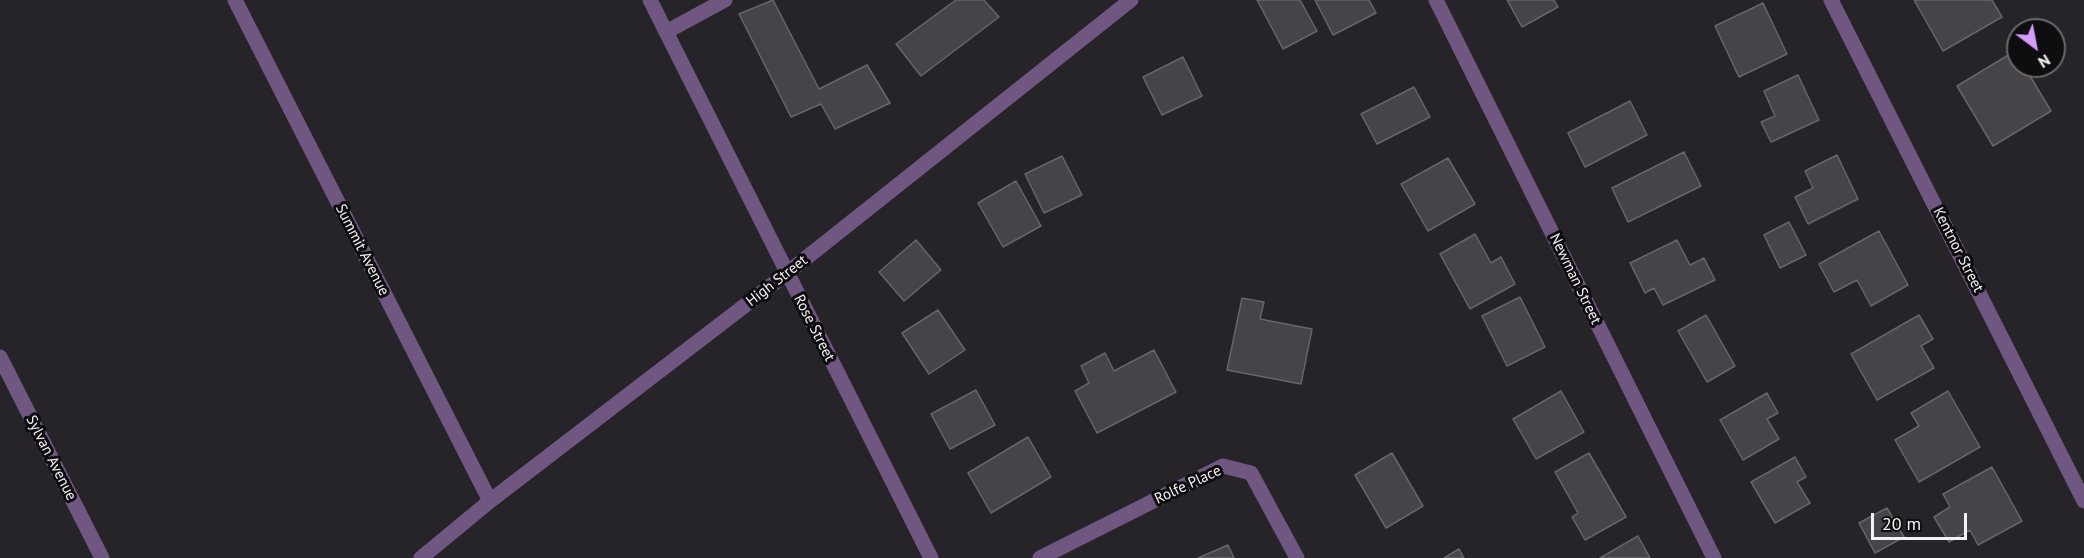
<!DOCTYPE html>
<style>
body{margin:0}
#map{position:relative;width:2084px;height:558px;overflow:hidden;background:#262329;font-family:"PT Sans",sans-serif}
canvas{display:block}
.north{position:absolute;left:2006px;top:18px;width:60px;height:60px;box-sizing:border-box;background:#0e0d0f;border:2px solid #6a696b;border-radius:50%;rotate:148deg;font-size:16px;font-weight:700;line-height:24px;text-align:center;color:#f5f2f6}
.north::after{content:'';display:block;margin:auto;width:21px;height:27px;background:#d59bfb;clip-path:polygon(50% 0,100% 100%,50% 72%,0 100%)}
.scale{position:absolute;left:1871px;top:513px;width:96px;height:27px;box-sizing:border-box;border:3px solid #f5f2f6;border-top:0;padding-left:8px;font-size:18px;line-height:21px;white-space:nowrap;color:#f5f2f6;-webkit-text-stroke:4px #0e0d0f;paint-order:stroke}
</style>
<div id="map">
<canvas width="2084" height="558"></canvas>
<div class="north">N</div>
<div class="scale">20 m</div>
</div>
<script>
const context = document.querySelector('canvas').getContext('2d');
context.lineJoin = 'round';
function fill(path, color) { context.fillStyle = color; context.fill(path, 'evenodd'); }
const poly = rows => new Path2D(rows.map(r => 'M' + r).join(''));
function trace(path, color, width, dash) { context.strokeStyle = color; context.lineWidth = width; context.lineCap = dash ? 'butt' : 'round'; context.setLineDash(dash || []); context.stroke(path); }
function drawText(font, color, halo, rows, align = 'center') {
  context.font = font + ' "PT Sans",sans-serif'; context.lineWidth = 6; context.setLineDash([]); context.textBaseline = 'middle'; context.strokeStyle = halo; context.fillStyle = color; for (const [text, x, y, turn = 0] of rows) {
    context.save(); context.translate(x, y); context.rotate((+turn || 0) * Math.PI / 180); context.textAlign = isNaN(turn) ? turn : align; if (halo) context.strokeText(text, 0, 0); context.fillText(text, 0, 0); context.restore();
  }
}
const building = poly([
 [773,0,819,89,867,65,890,103,835,129,821,104,791,117,739,14,773,0],
 [956,0,984,0,999,17,921,76,896,44,956,0],
 [1257,0,1300,0,1317,31,1283,49,1257,0],
 [1315,0,1369,0,1376,13,1333,35,1315,0],
 [1507,0,1554,0,1558,7,1522,27,1507,0],
 [1914,0,1992,0,2002,17,1943,51,1914,0],
 [1763,3,1787,54,1739,77,1715,26,1763,3],
 [2015,51,2018,56,2018,66,2024,66,2051,111,1993,146,1957,86,2015,51],
 [1183,57,1202,96,1162,115,1143,77,1183,57],
 [1798,75,1819,120,1771,142,1761,122,1775,116,1764,91,1798,75],
 [1414,87,1430,117,1377,144,1361,114,1414,87],
 [1630,101,1647,135,1585,167,1568,133,1630,101],
 [1684,152,1701,186,1628,222,1612,188,1684,152],
 [1837,155,1858,199,1808,224,1795,197,1813,188,1805,171,1837,155],
 [1062,156,1082,195,1044,213,1025,174,1062,156],
 [1448,158,1475,204,1428,231,1401,184,1448,158],
 [1016,181,1041,226,1003,247,978,203,1016,181],
 [1789,222,1806,255,1780,268,1764,235,1789,222],
 [1879,231,1908,285,1871,306,1857,280,1834,292,1819,264,1879,231],
 [1475,234,1491,263,1501,257,1515,284,1470,309,1440,254,1475,234],
 [916,240,941,270,904,301,879,272,916,240],
 [1677,240,1690,265,1704,258,1715,280,1663,305,1654,288,1645,293,1630,263,1677,240],
 [1520,297,1545,347,1507,366,1482,316,1520,297],
 [1242,298,1264,302,1260,319,1312,329,1301,384,1227,370,1242,298],
 [938,310,965,350,929,374,902,333,938,310],
 [1706,315,1735,366,1707,382,1678,331,1706,315],
 [1919,315,1933,339,1921,346,1934,368,1877,400,1851,354,1919,315],
 [1154,350,1176,392,1097,433,1075,391,1089,383,1081,366,1105,353,1114,371,1154,350],
 [976,390,995,425,950,449,931,414,976,390],
 [1561,391,1584,432,1536,459,1513,419,1561,391],
 [1948,391,1980,447,1919,482,1895,440,1919,426,1911,413,1948,391],
 [1767,393,1778,413,1767,419,1779,439,1743,460,1720,420,1767,393],
 [1028,437,1051,477,991,513,968,473,1028,437],
 [1392,453,1423,506,1386,528,1355,475,1392,453],
 [1589,453,1626,517,1585,540,1572,517,1578,513,1555,472,1589,453],
 [1795,457,1806,477,1797,482,1810,503,1775,523,1751,482,1795,457],
 [1992,467,2022,521,1978,545,1970,530,1949,542,1934,517,1950,507,1943,494,1992,467],
 [1887,508,1904,537,1875,553,1859,523,1887,508],
 [1638,536,1650,558,1600,558,1638,536],
 [1228,545,1234,558,1198,558,1228,545],
 [1459,549,1464,558,1444,558,1459,549]
]);
fill(building, '#464349');
trace(building, '#68646b', 1.5);
trace(poly([
 [666,32,725,0]
]), '#705781', 15);
trace(poly([
 [235,0,490,501],
 [650,0,931,558],
 [1436,0,1714,558],
 [1831,0,2084,501],
 [0,357,102,558],
 [421,558,490,501,786,274,1131,0],
 [1040,558,1223,466,1251,473,1297,558]
]), '#705781', 15);
drawText('15px', '#f5f2f6', '#0e0d0f', [
 ["Summit Avenue",362,250,63],
 ["Kentnor Street",1958,250,63],
 ["Newman Street",1575,279,64],
 ["High Street",777,281,-38],
 ["Rose Street",814,328,63],
 ["Sylvan Avenue",51,458,63],
 ["Rolfe Place",1188,485,-25]
]);
</script>
